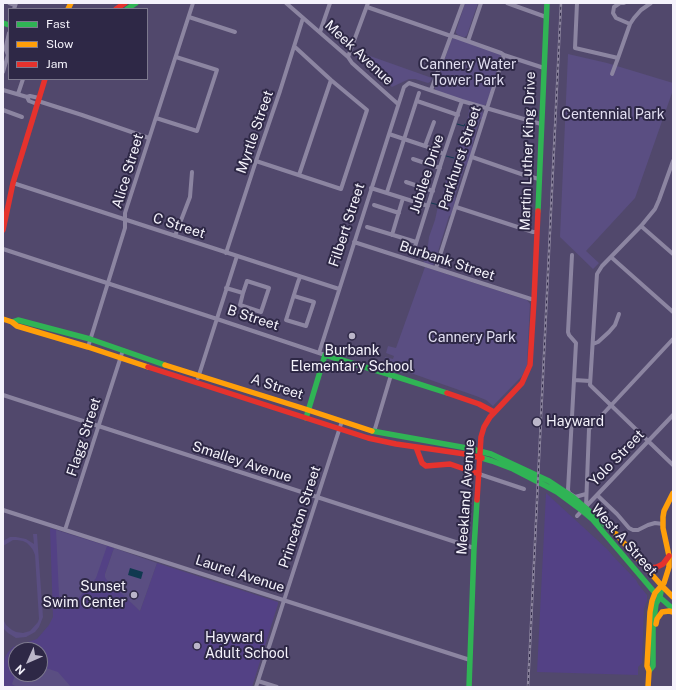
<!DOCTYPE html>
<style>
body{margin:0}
#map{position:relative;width:676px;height:690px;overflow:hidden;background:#51486c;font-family:"Public Sans",sans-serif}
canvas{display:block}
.frame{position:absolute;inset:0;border:4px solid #f4f2fb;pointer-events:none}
.legend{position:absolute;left:8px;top:8px;width:140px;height:72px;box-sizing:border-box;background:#2e2846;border:1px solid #7d798e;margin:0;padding:5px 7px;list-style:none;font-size:12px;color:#f4f2fb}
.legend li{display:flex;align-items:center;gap:8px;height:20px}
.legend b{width:20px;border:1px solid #7d798e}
.north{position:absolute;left:8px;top:642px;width:40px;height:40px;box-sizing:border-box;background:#2e2846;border:1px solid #7d798e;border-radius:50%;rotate:225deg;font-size:11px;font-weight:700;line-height:16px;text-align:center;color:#f4f2fb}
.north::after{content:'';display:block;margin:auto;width:14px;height:18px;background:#bbb6c9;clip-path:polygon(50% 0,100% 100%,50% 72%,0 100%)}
</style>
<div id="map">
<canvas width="676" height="690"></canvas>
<div class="frame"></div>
<ul class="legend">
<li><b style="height:5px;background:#30b455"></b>Fast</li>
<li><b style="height:5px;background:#ff9f0a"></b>Slow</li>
<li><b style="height:5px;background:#e5322d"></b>Jam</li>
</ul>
<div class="north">N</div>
</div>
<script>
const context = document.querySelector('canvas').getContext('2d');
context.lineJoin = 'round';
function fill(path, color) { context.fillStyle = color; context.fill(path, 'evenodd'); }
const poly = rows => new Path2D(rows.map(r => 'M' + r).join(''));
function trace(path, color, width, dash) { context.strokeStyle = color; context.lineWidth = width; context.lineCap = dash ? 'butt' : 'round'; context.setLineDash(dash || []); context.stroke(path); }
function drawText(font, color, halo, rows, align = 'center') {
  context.font = font + ' "Public Sans",sans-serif'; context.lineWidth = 4; context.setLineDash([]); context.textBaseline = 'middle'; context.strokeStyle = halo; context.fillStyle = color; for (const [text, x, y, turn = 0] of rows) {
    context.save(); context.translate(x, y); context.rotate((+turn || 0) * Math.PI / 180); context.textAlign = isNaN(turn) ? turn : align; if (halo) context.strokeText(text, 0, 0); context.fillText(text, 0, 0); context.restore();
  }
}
fill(poly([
 [546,493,607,549,613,556,636,580,638,584,647,595,647,601,644,609,642,663,638,667,638,675,537,672],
 [50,528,114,548,105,574,140,611,157,563,278,602,278,604,252,687,3,687,3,673,5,657,8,652,13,647,37,639,49,625,53,617],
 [16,650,40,650,40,674,16,674]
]), '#534185');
fill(poly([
 [465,3,478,3,467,35,465,37,463,37,458,35,456,33,456,31],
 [456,38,499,53,501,56,501,59,487,103,485,105,482,106,438,92,435,89,435,87,451,41,452,39],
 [356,51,432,78,430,82,428,83,415,79,409,79,392,87,354,55],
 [568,54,607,63,673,83,673,90,635,198,586,251,599,263,593,269,560,237],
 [470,106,482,110,483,114,482,119,480,119,472,146,473,148,467,165,465,166,455,196,456,198,451,215,449,216,436,258,436,262,433,265,430,265,424,263,423,259,422,258,428,245,429,237,435,220,438,206,443,195,446,180,451,171,454,159,459,145,462,132,467,121],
 [425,267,527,300,530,304,527,365,522,376,493,406,486,400,476,396,408,372,388,374,391,366,383,364,385,357,393,359,394,356,386,353,388,346,396,348],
 [56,530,107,546,96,578,71,607,59,596],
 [33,534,37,534,43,617,39,627,35,632,26,637,16,638,8,633,3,628,3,611,4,621,6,625,12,630,16,632,23,633,30,631,38,622,39,619,35,555,33,550,30,546,27,543,23,541,17,540,13,540,3,546,3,541,10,537,16,537,26,539,34,544],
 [114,548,157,563,140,611,106,579,105,577,105,574],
 [40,666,58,672,71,687,18,687,13,685,12,684,16,672,16,674,40,674]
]), '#5a4e82');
fill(poly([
 [130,568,143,572,141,579,128,575]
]), '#103950');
trace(poly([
 [457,124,464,126,465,124],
 [446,156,454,158],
 [431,203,439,205]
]), '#103950', 1);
trace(poly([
 [9,3,15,5],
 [286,3,348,57,352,63,398,104],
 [507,3,546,17],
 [577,3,575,48,618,58],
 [624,3,620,3,614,7,613,13,616,18,630,24],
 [367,7,448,35,456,37,501,53,504,55,544,68],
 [14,9,16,3],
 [189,17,235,32],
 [320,32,330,3],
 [468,41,481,3],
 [348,57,368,3],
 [3,72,8,55,6,50,6,46,9,33],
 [612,74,618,58,630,24,634,18,641,10,651,3],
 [3,90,27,97,30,96,39,98],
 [431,90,463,3],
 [18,94,23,79],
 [27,97,29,101,37,104],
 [38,101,82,115,149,138],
 [417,101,458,115],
 [3,110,22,117],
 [156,118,197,131,217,70,176,57],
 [389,134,425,146,444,154],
 [425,146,434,122],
 [472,157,524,175,539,179],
 [413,159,440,168],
 [256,161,341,189,367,110,331,80,295,47],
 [673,161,659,200,655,209,641,226,602,266,597,274,590,385,673,465],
 [299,175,331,80],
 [406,182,433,191],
 [13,183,339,289],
 [371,188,428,206],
 [387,192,419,93],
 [374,205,399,213],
 [456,207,533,232,537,232],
 [641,226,673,254],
 [367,227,416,242],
 [392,235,403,198],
 [175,236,190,197,192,172],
 [354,242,534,300],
 [3,249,217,319,325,355],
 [226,253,256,161,280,91,303,18],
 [413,253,444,154,462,101],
 [572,255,568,332,569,335,576,343,568,490,569,493,575,497,586,494],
 [611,257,673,312],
 [436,268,504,55],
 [226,288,243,293,240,305,261,312,269,288,247,281,243,293],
 [294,296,314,302,306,326,286,320,298,282,300,277],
 [593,344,598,342,609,332,615,325,619,314],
 [88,347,125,228,125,213,193,3],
 [319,353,404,87,409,83,412,84,462,101,541,124],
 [198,378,237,256],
 [574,380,590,381],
 [3,395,474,548],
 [374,432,391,375],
 [479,474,524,489],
 [597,495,617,514,629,528,633,530,638,530,648,525,655,523,663,524],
 [586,507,589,429,673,339],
 [3,510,470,660],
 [577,516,673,415],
 [65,530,123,350],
 [258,681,277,687],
 [256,687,342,421]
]), '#8c85a1', 4);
trace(poly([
 [127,9,136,3],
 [3,23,9,25],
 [538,211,547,3],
 [12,322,18,320,90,339,165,365],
 [306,418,325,355,391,375,447,393],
 [372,431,467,448,491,454,549,481,573,497,616,534],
 [482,458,492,461,513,469,546,486,557,492,580,509,593,520,655,593,673,609],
 [649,671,653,666,653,627,656,604,660,597,662,586],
 [469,687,474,548,477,500]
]), '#30b455', 5.5);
trace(poly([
 [68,9,71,3],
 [3,319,12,322,17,326,88,347,148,367],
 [165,365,302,408,372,431],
 [616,534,662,586,673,597],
 [656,624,657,619,662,612,669,611,673,612],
 [648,687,649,671,647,666,650,612,652,601,655,593,664,583,669,567,669,556,663,528,663,517,664,511,673,493]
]), '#ff9f0a', 5.5);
trace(poly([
 [116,9,125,3],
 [3,230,13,183,45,79],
 [148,367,368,438,396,444,465,454,482,458],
 [447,393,479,404,494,412],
 [416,447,422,463,426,466,450,464,479,474],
 [477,500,481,437,484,427,490,417,522,383,530,365,534,300,538,211],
 [647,566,651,568,657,567,663,564,669,556]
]), '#e5322d', 5.5);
const rail = poly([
 [528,687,561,3]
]);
trace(rail, '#8c859e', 2.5);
trace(rail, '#2e2846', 1, [3]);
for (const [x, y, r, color] of [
 [352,336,4,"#bbb6c9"],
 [537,422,5,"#bbb6c9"],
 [134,595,4,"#bbb6c9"],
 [197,646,4,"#bbb6c9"]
]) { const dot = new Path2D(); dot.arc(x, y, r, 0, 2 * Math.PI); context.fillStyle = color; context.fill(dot); trace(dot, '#2e2846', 1.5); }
drawText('14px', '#f4f2fb', '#2e2846', [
 ["Meek Avenue",359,53,43],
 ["Myrtle Street",255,132,-71],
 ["Martin Luther King Drive",528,151,-88],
 ["Parkhurst Street",460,158,-72],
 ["Alice Street",128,171,-73],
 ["Jubilee Drive",427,174,-72],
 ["Filbert Street",347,225,-72],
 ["C Street",179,226,18],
 ["Burbank Street",447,261,18],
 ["B Street",253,318,18],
 ["A Street",277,387,18],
 ["Flagg Street",84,437,-72],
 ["Yolo Street",617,458,-46],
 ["Smalley Avenue",242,462,18],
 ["Meekland Avenue",466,497,-86],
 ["Princeton Street",300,517,-72],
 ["West A Street",624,540,48],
 ["Laurel Avenue",240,574,18]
]);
drawText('14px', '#e1def1', '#2e2846', [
 ["Cannery Water",468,65],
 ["Tower Park",468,81],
 ["Centennial Park",613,115],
 ["Cannery Park",472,338]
]);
drawText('14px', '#f4f2fb', '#2e2846', [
 ["Burbank",352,351,"center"],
 ["Elementary School",352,367,"center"],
 ["Hayward",546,422],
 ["Sunset",126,587,"right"],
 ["Swim Center",126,603,"right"],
 ["Hayward",205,638],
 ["Adult School",205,654]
], 'left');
</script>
